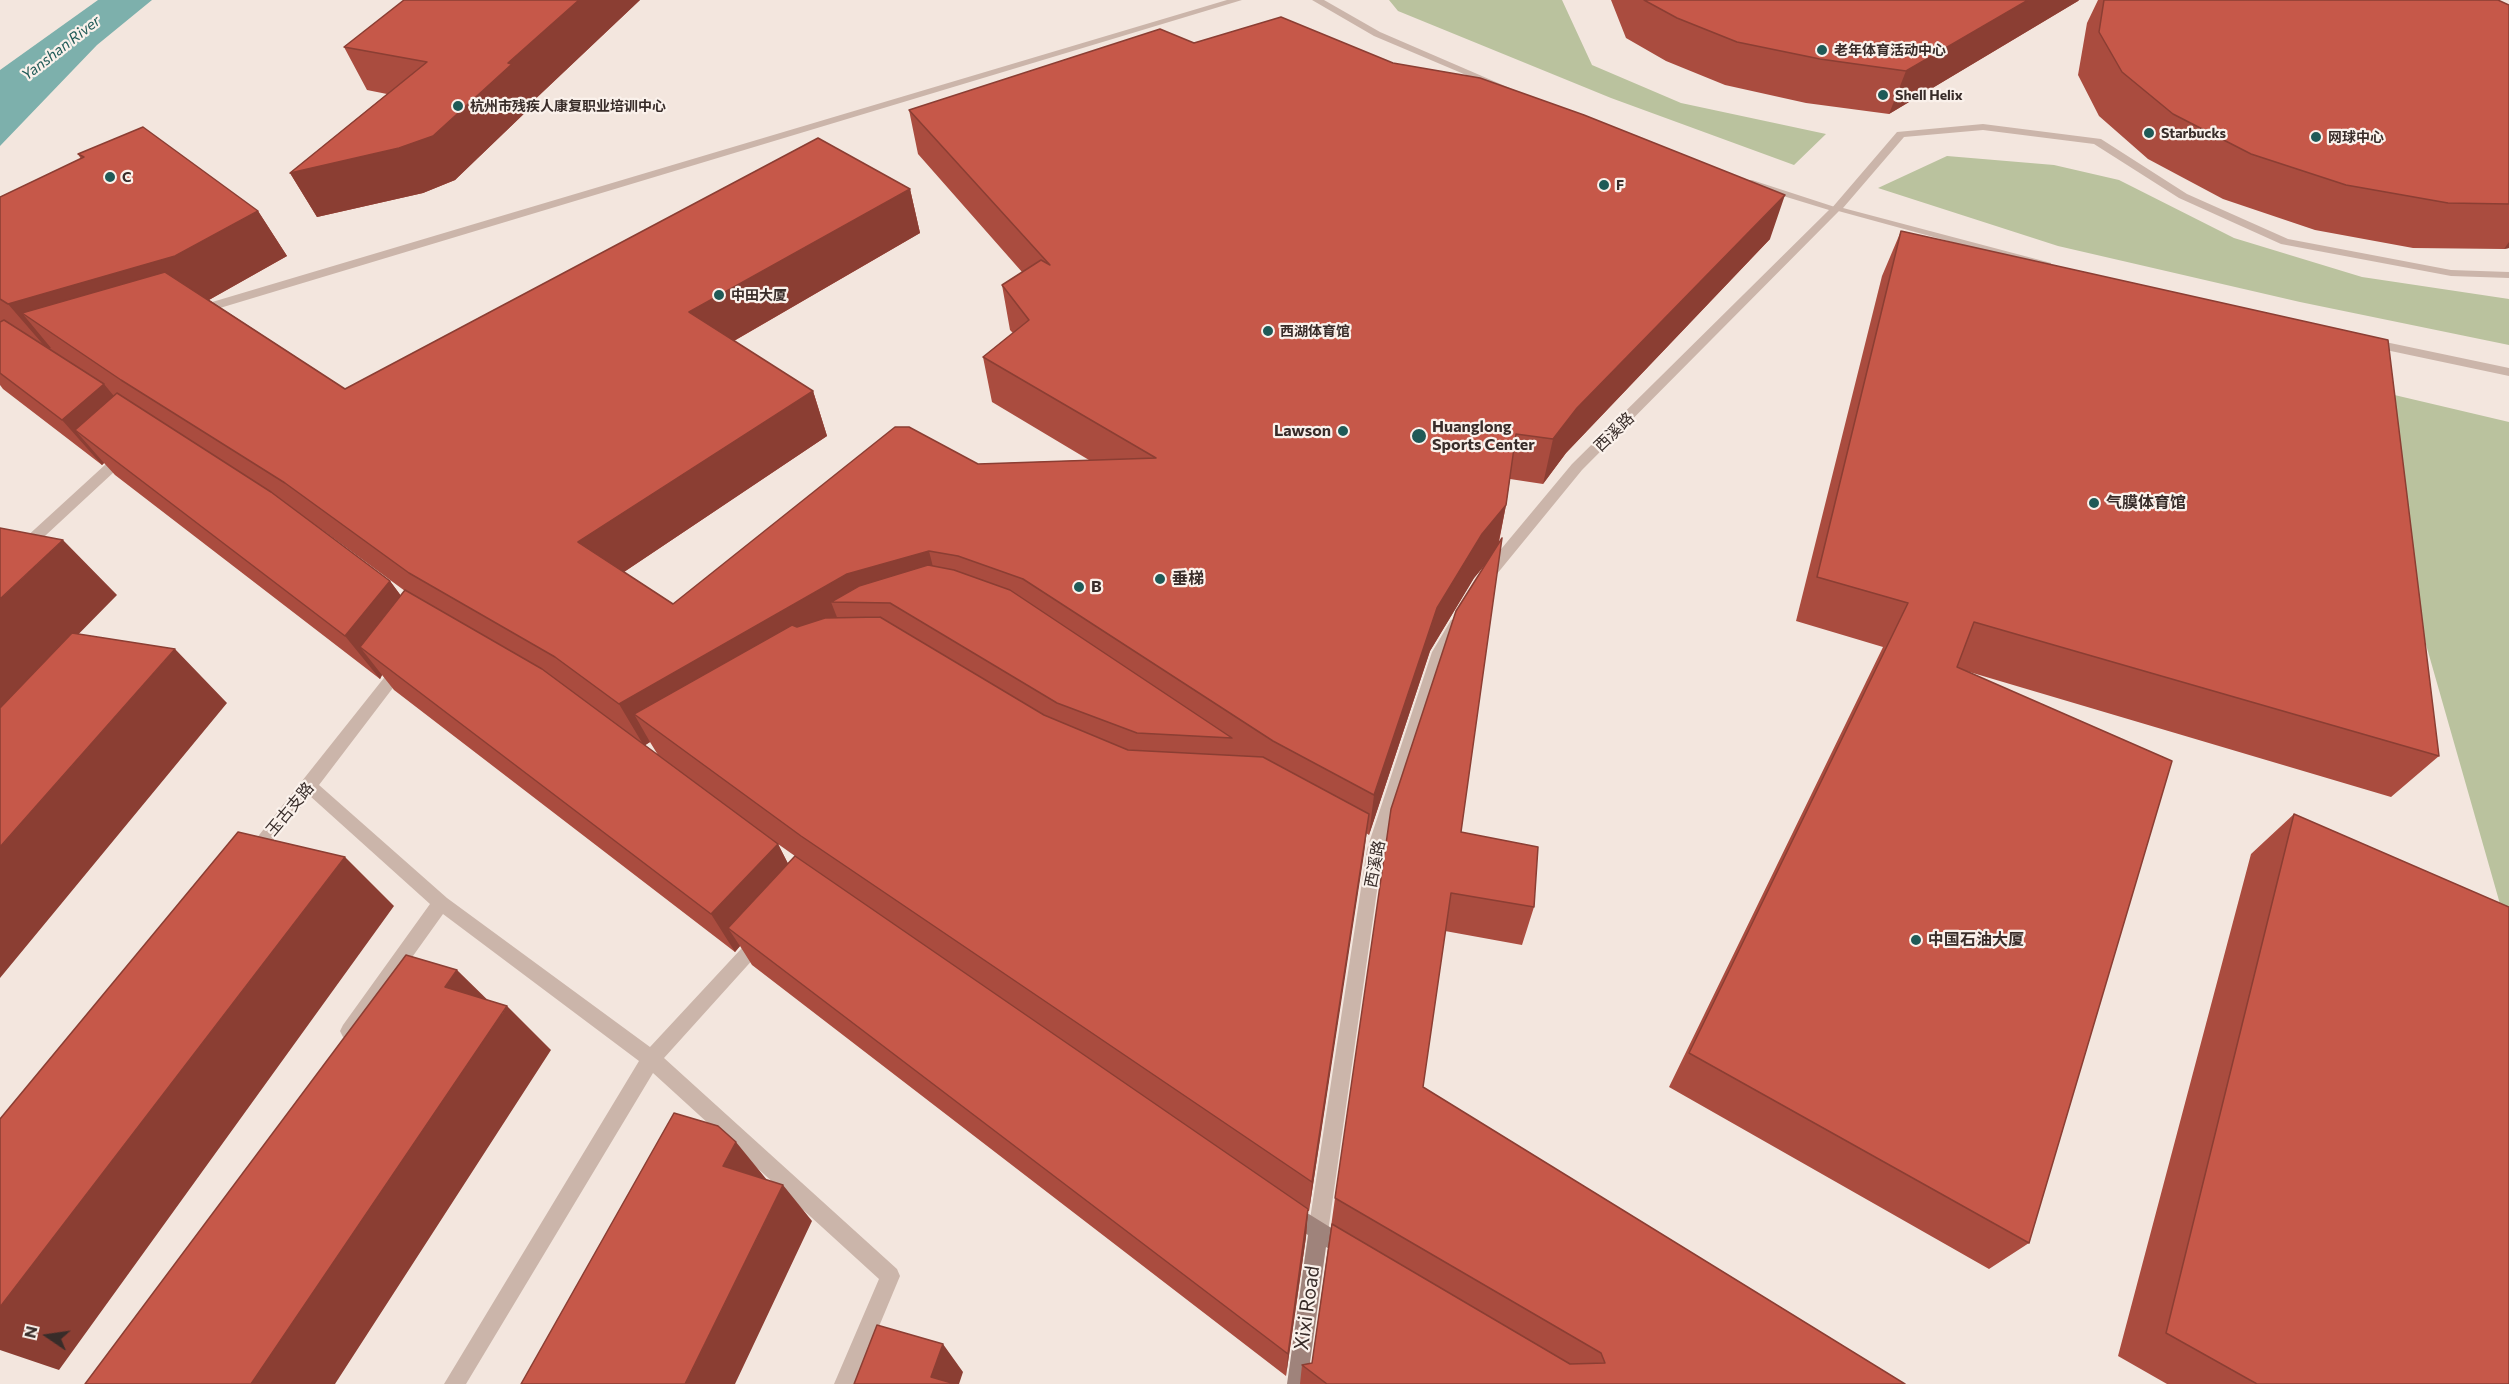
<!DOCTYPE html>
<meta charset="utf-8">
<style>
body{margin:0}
#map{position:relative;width:2509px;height:1384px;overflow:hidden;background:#f3e6de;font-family:Commissioner,sans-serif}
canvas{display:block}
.north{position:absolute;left:18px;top:1306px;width:60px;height:60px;-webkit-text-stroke:4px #faf1eb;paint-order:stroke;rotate:283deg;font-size:16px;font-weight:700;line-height:24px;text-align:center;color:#382c29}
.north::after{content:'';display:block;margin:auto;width:21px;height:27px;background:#382c29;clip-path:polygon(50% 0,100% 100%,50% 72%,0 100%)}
</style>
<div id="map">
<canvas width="2509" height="1384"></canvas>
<div class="north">N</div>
</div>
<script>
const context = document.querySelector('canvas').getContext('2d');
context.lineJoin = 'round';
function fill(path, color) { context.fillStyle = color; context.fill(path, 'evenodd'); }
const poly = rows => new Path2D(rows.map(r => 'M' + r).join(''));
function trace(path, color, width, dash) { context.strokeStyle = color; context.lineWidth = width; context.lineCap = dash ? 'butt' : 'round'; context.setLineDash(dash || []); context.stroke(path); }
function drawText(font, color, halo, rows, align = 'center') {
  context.font = font + ' Commissioner,"Noto Sans SC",sans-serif'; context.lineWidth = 4.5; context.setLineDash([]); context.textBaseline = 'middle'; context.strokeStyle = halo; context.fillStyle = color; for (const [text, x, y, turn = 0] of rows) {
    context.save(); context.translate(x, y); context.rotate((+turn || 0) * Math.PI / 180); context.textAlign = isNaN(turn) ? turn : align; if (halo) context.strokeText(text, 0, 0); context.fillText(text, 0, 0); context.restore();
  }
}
fill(poly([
 [1389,0,1562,0,1592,65,1681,103,1826,134,1794,165,1611,98,1398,11],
 [1947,156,2054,165,2119,180,2234,238,2362,277,2509,299,2509,345,2300,302,2058,246,1878,188],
 [2352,385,2509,422,2509,926,2506,925]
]), '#bac29e');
fill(poly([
 [98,0,152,0,97,45,0,146,0,70]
]), '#7db0ac');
fill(poly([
 [1227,0,1242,0,200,314,192,314,190,311,192,308,1227,0],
 [1983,124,2101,139,2187,194,2288,239,2451,270,2509,272,2509,278,2451,276,2281,244,2179,198,2094,144,1983,130,1904,137,1843,208,2051,263,2051,267,2043,267,1831,209,1897,132,1983,124],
 [2371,339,2509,368,2509,376,2367,346,2365,343,2371,339],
 [123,452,129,456,128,459,5,573,0,574,0,561,118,453,123,452],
 [400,662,405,664,407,668,405,672,319,785,447,898,650,1047,753,936,759,933,765,936,768,941,765,946,664,1058,897,1269,900,1276,855,1384,834,1384,879,1279,653,1073,466,1384,444,1384,639,1061,443,914,355,1037,349,1039,343,1037,340,1031,343,1025,430,904,310,796,258,859,252,861,246,859,244,854,395,664,400,662]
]), '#cbb5aa');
fill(poly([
 [1312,0,1324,0,1380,32,1512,89,1504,91,1374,36,1312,0],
 [1744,180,1752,180,1841,209,1582,470,1492,580,1482,580,1480,576,1482,572,1572,464,1829,210,1744,184,1744,180],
 [1456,619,1463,624,1446,653,1383,849,1328,1232,1325,1239,1318,1242,1311,1239,1308,1232,1367,849,1432,652,1451,620,1456,619]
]), '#cbb5aa');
fill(poly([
 [1291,1203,1354,1242,1357,1249,1354,1256,1347,1259,1326,1247,1307,1384,1287,1384,1308,1235,1284,1220,1281,1213,1284,1206,1291,1203]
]), '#9f837b');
fill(poly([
 [404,0,640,0,529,105,531,107,455,180,423,193,317,217,290,173,387,94,367,90,344,47],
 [1611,0,2079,0,2078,1,1889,114,1806,103,1725,85,1666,61,1626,38],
 [2098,0,2498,0,2509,5,2509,248,2504,249,2413,248,2315,230,2223,199,2148,159,2099,116,2078,75,2087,23],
 [1194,43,1770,239,1566,453,1543,484,1510,479,1506,505,1499,542,1461,832,1534,907,1522,945,1445,931,1423,1087,1905,1384,1300,1384,1302,1365,1312,1363,1335,1198,1484,566,1474,578,1430,651,1369,835,1366,833,1309,1211,1308,1211,1306,1237,1286,1376,752,965,740,946,735,952,394,690,382,675,380,679,115,475,104,463,102,465,3,389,0,385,0,197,81,159,78,154,258,211,287,256,209,300,345,389,910,189,920,233,734,341,813,391,827,436,624,572,673,604,978,464,1089,460,992,402,983,357,1013,333,1010,330,1002,285,1022,272,918,154,909,110],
 [317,526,405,591,401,596,390,581],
 [650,742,658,755,645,745],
 [778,844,795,856,788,864],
 [1901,231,2439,756,2391,797,1966,671,2029,1243,1989,1269,1669,1087,1883,647,1796,621,1882,276],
 [2294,814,2509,1384,2167,1384,2118,1356,2251,854]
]), '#aa4c3f');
fill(poly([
 [579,0,640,0,529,105,531,107,455,180,423,193,317,217,290,173,508,63],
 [2028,0,2079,0,2078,1,1889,114,1906,71],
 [910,189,920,233,706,357,689,312],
 [1785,195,1770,239,1566,453,1543,484,1553,439,1577,408],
 [258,211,287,256,207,301,22,313,51,348,47,349,8,304],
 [2509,242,2509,248,2504,249],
 [104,384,141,429,75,430,104,463,102,465,62,420],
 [813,391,827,436,603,586,578,542],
 [1506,505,1497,550,1474,578,1430,651,1369,835,1374,795,1437,608,1482,534],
 [63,540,117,595,0,714,0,599],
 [929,551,940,595,890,603,831,602,842,630,634,714,650,742,644,746,619,704,847,574],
 [390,581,422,624,360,647,382,675,380,679,345,636],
 [175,649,227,703,0,978,0,847],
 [1369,814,1364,854,1309,1211,1312,1182],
 [778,844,798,883,728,928,740,946,735,952,711,914],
 [345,857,394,906,59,1370,0,1350,0,1307],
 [457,970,502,1014,507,1006,551,1050,335,1384,251,1384,445,987],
 [736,1142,767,1180,723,1166],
 [783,1185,812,1221,735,1384,685,1384],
 [1308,1209,1306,1237,1286,1376,1288,1354],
 [943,1344,963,1372,959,1384,937,1384,931,1377]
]), '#8b3e33');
const building = poly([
 [404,0,579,0,508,63,512,64,433,136,399,148,290,173,427,62,344,47,404,0],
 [1644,0,2028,0,1906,71,1820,59,1737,42,1677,18,1644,0],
 [2104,0,2498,0,2509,5,2509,204,2448,203,2346,185,2251,154,2173,114,2122,72,2099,32,2104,0],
 [1281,17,1393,63,1480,78,1584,115,1785,195,1577,408,1553,439,1516,434,1506,505,1482,534,1437,608,1374,795,1273,741,1023,579,958,556,929,551,847,574,619,704,555,657,409,573,285,483,121,380,22,313,165,272,345,389,818,138,910,189,689,312,813,391,578,542,673,604,895,427,909,427,978,464,1156,458,983,357,1029,320,1002,285,1041,260,1050,265,909,110,1160,29,1194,43,1281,17],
 [143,127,258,211,175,256,8,304,0,299,0,197,84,157,78,154,143,127],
 [1901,231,2388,340,2439,756,1974,622,1957,667,2172,761,2029,1243,1689,1053,1908,603,1817,577,1901,231],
 [4,320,104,384,62,420,0,373,0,322,4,320],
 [117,393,271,492,390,581,345,636,75,430,117,393],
 [0,528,63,540,0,599,0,528],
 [1502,538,1461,832,1538,847,1534,907,1451,893,1423,1087,1905,1384,1327,1384,1302,1365,1312,1363,1332,1224,1570,1364,1605,1363,1601,1353,1335,1198,1391,809,1456,611,1502,538],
 [928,565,954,570,1010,590,1232,738,1137,733,1057,703,890,603,831,602,859,586,928,565],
 [405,590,542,669,778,844,711,914,360,647,405,590],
 [880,617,1044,715,1128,750,1263,757,1369,814,1312,1182,801,836,634,714,792,625,797,627,825,618,880,617],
 [72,633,175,649,0,847,0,708,72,633],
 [2294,814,2509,907,2509,1384,2257,1384,2166,1333,2294,814],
 [238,832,345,857,0,1307,0,1119,238,832],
 [795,856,1308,1209,1288,1354,728,928,795,856],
 [406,955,457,970,445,987,507,1006,251,1384,85,1384,406,955],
 [674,1113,718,1126,736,1142,723,1166,783,1185,685,1384,521,1384,674,1113],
 [877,1325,943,1344,931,1377,955,1384,854,1384,877,1325]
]);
fill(building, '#c65849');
trace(building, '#8b3e33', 1.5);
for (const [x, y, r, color] of [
 [1822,50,6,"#1f5a57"],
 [1883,95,6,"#1f5a57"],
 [458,106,6,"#1f5a57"],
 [2149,133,6,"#1f5a57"],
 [2316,137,6,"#1f5a57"],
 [110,177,6,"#1f5a57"],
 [1604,185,6,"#1f5a57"],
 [719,295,6,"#1f5a57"],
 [1268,331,6,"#1f5a57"],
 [1343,431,6,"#1f5a57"],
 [1419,436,8,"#1f5a57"],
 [2094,503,6,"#1f5a57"],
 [1160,579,6,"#1f5a57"],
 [1079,587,6,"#1f5a57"],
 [1916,940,6,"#1f5a57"]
]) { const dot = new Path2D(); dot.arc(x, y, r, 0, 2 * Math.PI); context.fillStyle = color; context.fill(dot); trace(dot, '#faf1eb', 2); }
drawText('bold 14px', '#382c29', '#faf1eb', [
 ["老年体育活动中心",1834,50],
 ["Shell Helix",1895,95],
 ["杭州市残疾人康复职业培训中心",470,106],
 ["Starbucks",2161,133],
 ["网球中心",2328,137],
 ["C",122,177],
 ["F",1616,185],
 ["中田大厦",731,295],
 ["西湖体育馆",1280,331]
], 'left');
drawText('italic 15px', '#1f5a57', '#faf1eb', [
 ["Yanshan River",61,48,-38]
]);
drawText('bold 16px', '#382c29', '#faf1eb', [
 ["Huanglong",1432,427],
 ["Sports Center",1432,445],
 ["Lawson",1331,431,"right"],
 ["气膜体育馆",2106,503],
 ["垂梯",1172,579],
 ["B",1091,587],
 ["中国石油大厦",1928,940]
], 'left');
drawText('16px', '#382c29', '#faf1eb', [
 ["西溪路",1614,432,-44],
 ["玉古支路",290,809,-50],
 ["西溪路",1375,864,-79]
]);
drawText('20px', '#382c29', '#faf1eb', [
 ["Xixi Road",1307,1308,-82]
]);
</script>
